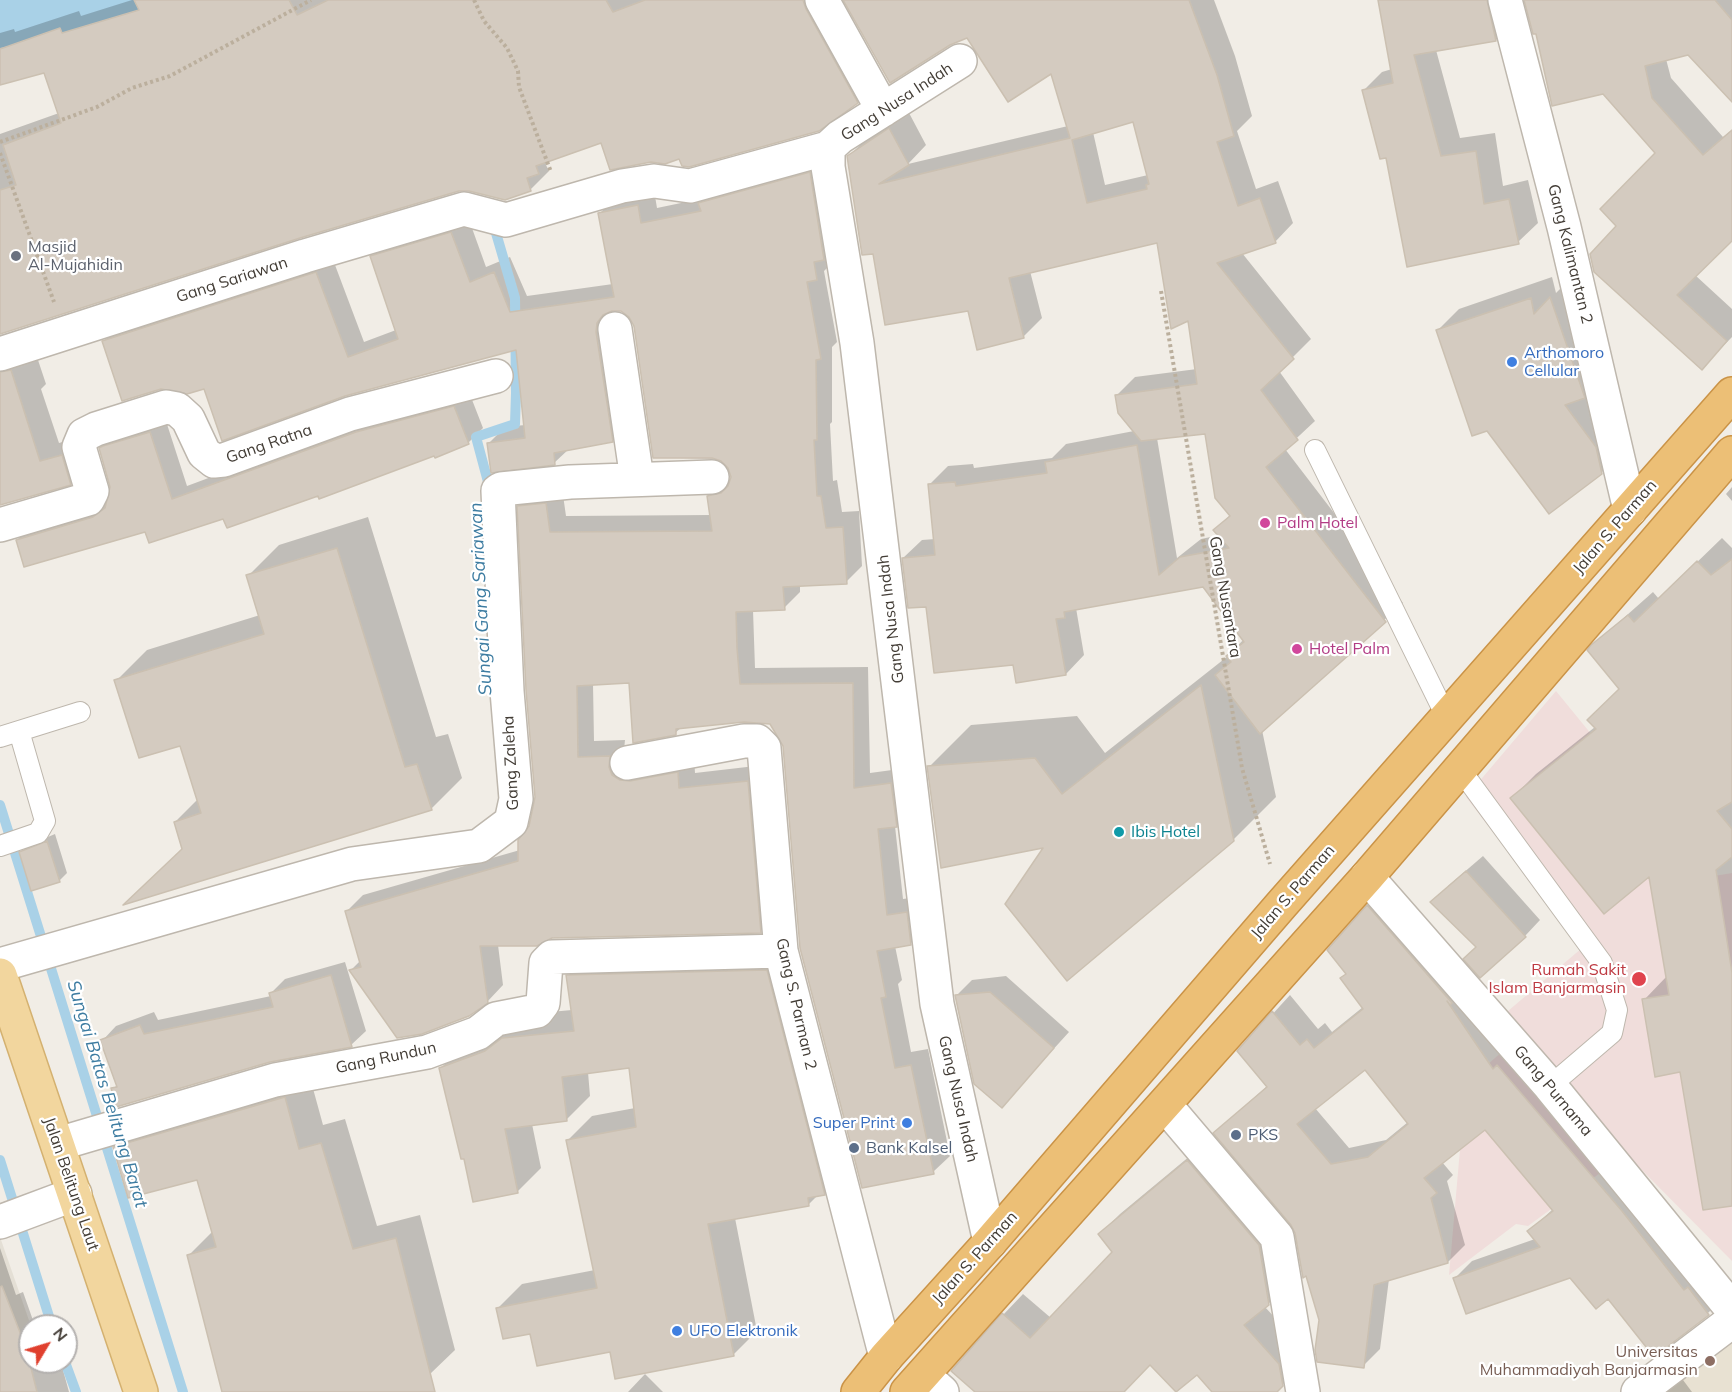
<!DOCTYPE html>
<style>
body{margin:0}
#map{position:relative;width:1732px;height:1392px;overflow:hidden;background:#f1ede6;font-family:Mulish,sans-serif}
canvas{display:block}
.north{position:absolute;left:18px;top:1314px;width:60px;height:60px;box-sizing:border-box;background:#fff;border:2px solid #b4b1af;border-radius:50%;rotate:52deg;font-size:16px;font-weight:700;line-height:24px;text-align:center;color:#433d36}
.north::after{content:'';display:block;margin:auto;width:21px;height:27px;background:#e0402e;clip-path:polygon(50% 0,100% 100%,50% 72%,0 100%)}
</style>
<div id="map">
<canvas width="1732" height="1392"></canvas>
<div class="north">N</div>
</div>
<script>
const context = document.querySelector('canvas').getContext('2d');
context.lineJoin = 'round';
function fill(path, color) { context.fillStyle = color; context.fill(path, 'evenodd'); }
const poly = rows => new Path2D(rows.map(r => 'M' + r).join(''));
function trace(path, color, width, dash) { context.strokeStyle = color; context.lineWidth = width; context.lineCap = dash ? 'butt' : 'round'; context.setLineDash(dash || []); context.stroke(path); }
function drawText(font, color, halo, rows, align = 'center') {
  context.font = font + ' Mulish,sans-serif'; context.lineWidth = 4.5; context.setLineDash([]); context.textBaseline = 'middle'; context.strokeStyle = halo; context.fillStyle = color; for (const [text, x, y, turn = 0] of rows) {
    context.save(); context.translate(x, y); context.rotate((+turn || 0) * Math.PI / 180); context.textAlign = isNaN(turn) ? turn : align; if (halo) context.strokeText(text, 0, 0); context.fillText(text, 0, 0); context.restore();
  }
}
fill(poly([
 [0,1237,31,1326,30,1333,0,1345]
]), '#e4dfd5');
fill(poly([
 [1732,1332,1732,1392,1648,1392]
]), '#e8e1d2');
fill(poly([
 [1556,691,1708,877,1732,873,1732,1261,1626,1154,1528,1226,1516,1224,1449,1275,1461,1138,1440,1106,1504,1050,1508,1011,1582,948,1466,797]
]), '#f0dddb');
fill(poly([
 [0,0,168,0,133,17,0,48]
]), '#a9d1e7');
fill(poly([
 [132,0,829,0,875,84,857,102,680,157,602,141,553,158,546,165,549,171,530,190,458,190,299,237,0,333,0,134,59,113,45,72,0,84,0,33,14,29,15,32,79,11,81,16],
 [845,0,1214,0,1235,56,1252,116,1237,131,1256,189,1278,181,1293,223,1275,242,1242,253,1311,339,1279,371,1315,421,1285,449,1403,603,1262,730,1276,797,1233,840,1047,846,929,767,971,725,1077,716,1105,753,1228,656,1244,639,1203,585,1076,608,1084,655,1066,674,1014,664,928,605,903,558,922,540,935,539,930,484,948,466,973,464,974,468,1052,458,1066,444,1134,431,1117,395,1135,377,1197,369,1189,319,1158,241,1030,271,1042,318,1023,337,969,309,874,252,848,157,867,138,908,111,926,145,908,164,1068,126,1052,72,967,36],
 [1134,120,1148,175,1105,185,1093,132],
 [1206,432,1230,515,1215,530,1220,535,1201,539,1177,558,1157,438],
 [1379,0,1509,0,1515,20,1496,40,1436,50,1460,138,1495,133,1503,186,1528,180,1538,223,1518,242,1387,156,1363,91,1382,72,1392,69],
 [1526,0,1732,0,1732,102,1689,54,1666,59,1671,78,1723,137,1732,130,1732,239,1695,275,1732,309,1732,337,1702,368,1618,226,1658,153,1604,93,1538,32],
 [826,157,833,262,824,271,837,342,832,347,832,422,830,424,833,481,837,480,842,512,859,511,862,566,846,582,800,585,800,592,784,608,753,610,755,668,868,667,870,773,907,768,912,809,895,826,903,899,923,896,927,928,910,944,895,946,902,980,898,984,911,1052,928,1049,950,1156,933,1172,863,1186,784,746,771,722,744,721,682,727,675,733,630,681,593,684,594,741,625,740,624,750,694,757,695,773,764,765,776,915,760,931,551,937,498,945,503,985,487,1002,351,970,361,960,346,912,363,895,520,850,531,827,536,798,519,507,535,490,562,488,566,516,711,515,708,496,725,480,732,479,729,467,721,459,678,458,630,316,622,310,613,309,628,424,612,441,569,449,554,463,489,443,505,427,525,425,517,348,204,387,104,341,120,325,332,257,364,342,396,330,371,257,388,241,468,217,486,267,510,257,527,296,613,284,600,213,616,197,654,190,657,208,705,198],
 [1552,277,1556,293,1572,277,1623,451,1601,473,1437,331,1459,309],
 [0,335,0,341,35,351,46,384,41,389,59,443,80,437,88,465,70,483,0,504],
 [469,392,483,428,468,443,319,494,224,517,146,530,17,540,32,525,107,503,112,486,101,449,116,434,165,418,187,486,372,417],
 [1732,487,1732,501,1726,494],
 [368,517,436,737,448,734,462,778,431,809,184,848,175,822,198,799,181,744,116,681,147,650,260,615,248,576,279,545],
 [1722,538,1732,548,1732,1204,1682,1071,1644,1000,1667,976,1650,874,1512,798,1536,774,1595,727,1621,689,1592,646,1653,592,1659,599],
 [55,834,67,873,59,881,21,852,29,845],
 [1483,856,1540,920,1525,936,1477,947,1448,886],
 [1385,890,1725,1296,1708,1313,1654,1355,1609,1297,1571,1276,1455,1278,1472,1261,1535,1239,1529,1231,1553,1209,1486,1128,1442,1162,1453,1175,1447,1181,1465,1245,1448,1262,1389,1279,1380,1349,1363,1366,1321,1320,1293,1224,1215,1133,1267,1086,1239,1051,1290,995,1318,1029,1325,1023,1332,1032,1363,1007,1348,973,1368,906],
 [1366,1068,1408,1122,1386,1140,1349,1148,1315,1108],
 [790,947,848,1170,824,1194,818,1195,809,1204,735,1218,757,1331,734,1354,611,1351,532,1333,498,1308,522,1284,595,1270,568,1140,592,1116,635,1108,630,1067,588,1072,590,1096,566,1120,532,1124,541,1168,517,1192,466,1157,441,1068,464,1044,528,1014,572,1010,568,976,592,952],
 [345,962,366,1031,351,1045,113,1089,118,1084,102,1041,116,1026,154,1012,158,1020,271,996,271,993,285,979],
 [1006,976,1069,1032,1002,1106,956,996,972,980],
 [309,1074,323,1125,345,1119,377,1226,420,1215,455,1350,430,1374,223,1392,188,1256,213,1231,198,1178,115,1148,139,1123],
 [1208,1141,1289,1284,1265,1307,1299,1344,1303,1365,1275,1392,1214,1392,1197,1373,1178,1391,1151,1363,1123,1392,980,1392,1003,1315,1023,1294,1051,1318,1114,1252,1100,1234,1120,1214],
 [0,1248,16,1295,23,1292,35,1326,30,1326,30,1362,53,1362,56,1372,63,1370,69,1392,0,1392],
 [645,1374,663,1392,628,1392],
 [1680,1376,1692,1392,1648,1392]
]), '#0003');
trace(poly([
 [490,222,496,233,515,298,516,393,515,424,476,437,491,493],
 [0,805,183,1392],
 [0,1160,52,1326],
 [65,1362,76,1392]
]), '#a9d1e7', 10);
const building = poly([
 [134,0,289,0,297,15,328,0,606,0,613,12,645,0,803,0,806,9,858,103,819,131,689,167,682,166,679,159,665,164,651,162,610,170,601,143,536,166,539,174,527,178,531,191,505,200,469,191,459,191,300,238,0,334,0,190,16,185,3,145,61,123,44,73,0,85,0,49,60,28,62,33,139,10,134,0],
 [843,0,1189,0,1217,75,1234,136,1217,142,1238,206,1260,198,1276,243,1217,263,1294,359,1261,390,1298,440,1266,467,1386,622,1260,734,1215,675,1231,662,1226,656,1244,642,1203,587,1064,612,1065,618,1056,619,1066,675,1016,683,1013,665,934,673,926,607,908,608,902,558,935,555,928,484,955,482,956,486,1047,473,1045,462,1137,445,1159,575,1180,557,1229,548,1213,530,1230,516,1215,498,1205,434,1141,441,1118,413,1115,395,1197,384,1188,321,1171,329,1157,243,1009,278,1024,338,977,350,968,311,885,325,873,254,862,255,847,156,889,128,909,165,879,184,1070,138,1051,74,1008,102,967,38,950,45,890,83,843,0],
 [1133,122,1149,184,1146,185,1147,189,1087,203,1072,140,1133,122],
 [1378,0,1487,0,1496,41,1414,55,1441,156,1476,151,1484,204,1509,199,1519,244,1407,267,1386,158,1380,159,1362,90,1393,83,1378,0],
 [1524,0,1715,0,1732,20,1732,102,1688,55,1645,66,1652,98,1703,155,1732,130,1732,241,1677,295,1727,341,1702,370,1594,272,1590,254,1616,226,1600,209,1655,153,1603,94,1552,106,1536,34,1533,34,1524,0],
 [810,172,824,260,814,262,817,280,807,282,821,359,816,360,817,440,814,440,817,496,821,496,826,528,843,527,847,584,783,587,785,610,736,612,737,648,740,684,853,683,854,788,891,783,897,827,878,829,887,915,907,912,911,945,877,951,886,997,881,998,895,1068,911,1065,934,1174,862,1188,800,948,783,746,770,724,744,722,676,729,676,735,633,743,629,683,577,686,578,757,610,756,609,767,612,775,620,780,630,781,678,772,679,788,748,781,761,933,552,938,537,946,480,946,488,1003,469,1016,422,1034,397,1038,349,970,361,967,345,911,518,861,518,840,529,826,535,797,526,690,517,506,546,503,550,532,712,531,707,496,721,493,728,486,731,477,728,468,721,461,712,458,653,458,634,326,629,317,621,311,612,311,603,315,597,323,596,332,613,442,554,453,555,465,491,473,487,443,525,438,516,350,345,396,222,441,204,389,187,394,161,389,122,401,102,341,316,272,348,357,398,339,370,256,451,232,470,282,494,272,510,312,614,297,598,213,638,205,641,223,701,211,698,203,810,172],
 [1550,297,1585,398,1565,405,1596,447,1602,474,1549,514,1487,431,1472,436,1436,330,1531,298,1534,314,1550,297],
 [11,370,40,461,62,455,71,485,0,505,0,372,11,370],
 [454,406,469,444,435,458,434,456,319,499,318,496,227,528,223,519,149,543,145,532,24,567,16,540,93,517,105,508,110,487,99,448,103,446,150,432,172,499,356,432,454,406],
 [337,548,405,767,417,764,432,810,123,905,182,849,174,822,201,813,180,746,139,758,114,680,264,634,246,575,337,548],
 [1732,559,1732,802,1717,811,1732,829,1732,857,1716,870,1732,973,1732,1206,1703,1210,1680,1072,1655,1077,1642,999,1669,995,1649,877,1604,914,1510,798,1596,729,1587,720,1619,689,1587,650,1591,645,1628,615,1634,622,1697,561,1711,575,1732,559],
 [1201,685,1234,841,1067,981,1005,904,1043,848,941,868,927,766,1035,758,1062,794,1201,685],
 [47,841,60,882,31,891,19,852,47,841],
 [1466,871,1526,937,1480,978,1463,959,1476,947,1430,902,1466,871],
 [1367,905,1452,1003,1450,1005,1447,1001,1493,1069,1497,1065,1622,1211,1684,1290,1688,1287,1709,1315,1654,1357,1608,1299,1596,1309,1570,1278,1466,1314,1453,1278,1540,1247,1527,1231,1553,1211,1485,1130,1424,1178,1437,1193,1431,1198,1448,1263,1374,1285,1364,1368,1317,1362,1315,1350,1319,1320,1306,1276,1303,1278,1295,1233,1291,1225,1213,1133,1267,1087,1237,1051,1272,1011,1300,1045,1307,1039,1314,1048,1363,1009,1340,978,1346,974,1327,950,1367,905],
 [1365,1070,1408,1124,1368,1157,1331,1164,1297,1124,1365,1070],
 [767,970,825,1195,808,1198,809,1206,708,1224,734,1356,615,1379,610,1352,537,1366,530,1334,503,1339,496,1308,597,1288,566,1140,636,1127,629,1068,562,1077,567,1121,505,1129,518,1193,473,1202,464,1159,461,1159,439,1068,485,1051,502,1038,574,1031,566,975,767,970],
 [331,975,352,1047,270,1062,116,1107,111,1088,117,1087,100,1040,140,1025,144,1034,273,1007,269,993,331,975],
 [990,992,1054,1048,1002,1108,974,1084,955,995,990,992],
 [285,1097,299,1149,321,1143,353,1249,396,1238,435,1392,222,1392,187,1255,216,1247,197,1180,128,1198,113,1147,285,1097],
 [1187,1160,1259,1245,1269,1305,1244,1325,1279,1364,1283,1386,1277,1392,1212,1392,1197,1375,1176,1392,1150,1365,1124,1392,975,1392,951,1371,1002,1313,1030,1338,1112,1252,1098,1234,1187,1160],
 [2,1286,26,1348,37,1392,0,1392,0,1287,2,1286]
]);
fill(building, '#d4cbc0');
trace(building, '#cbc0b1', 1.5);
const lane = poly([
 [1315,450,1447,718],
 [0,737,80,712],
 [1460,769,1602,963,1617,1010,1612,1033,1550,1086],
 [0,846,38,833,45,821,19,731]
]);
const street = poly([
 [822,0,883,110],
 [1505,0,1564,227,1630,510],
 [960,61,840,137,828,148,828,167,857,343,937,1004,990,1242],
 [615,329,637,479],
 [0,354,305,256,464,209,506,220,622,186,654,181,690,186,828,148],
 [0,525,88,499,92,491,79,447,84,435,96,429,166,407,177,409,188,419,204,453,214,461,224,460,350,414,496,376],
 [627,763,744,741,757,741,764,748,781,951,886,1357],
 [1367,877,1550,1086,1732,1309],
 [0,965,352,864,479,846,511,822,516,799,507,691,498,491,501,489,570,482,712,477],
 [1165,1105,1277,1237,1303,1392],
 [58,1144,275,1080,427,1052,478,1033,496,1019,537,1011,543,1003,546,963,552,957,781,951],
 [0,1222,75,1194],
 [923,1375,942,1392],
 [1638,1392,1732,1321]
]);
const primary = poly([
 [0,975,141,1392]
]);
const highway = poly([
 [858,1392,886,1357,990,1242,1282,904,1732,394],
 [907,1392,1367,877,1732,453]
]);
trace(lane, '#beb7ad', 22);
trace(street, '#beb7ad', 36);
trace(primary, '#d4b170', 36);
trace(highway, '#ca9347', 36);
trace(poly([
 [474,0,484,21,507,48,518,71,519,87,551,172],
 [0,142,97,107,132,88,170,76,311,0],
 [0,153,54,302],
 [1161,291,1242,768,1270,864]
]), '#bbaf9d', 4, [3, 3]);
trace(lane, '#fff', 20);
trace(street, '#fff', 33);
trace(primary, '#f2d69e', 33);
trace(highway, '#ecbf76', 33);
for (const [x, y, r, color] of [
 [16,256,6,"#6b7280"],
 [1512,362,6,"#3f7fe0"],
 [1265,523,6,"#d1479c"],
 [1297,649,6,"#d1479c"],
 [1119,832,6,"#0f9aa8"],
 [1639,979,8,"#e0444e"],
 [907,1123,6,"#3f7fe0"],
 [1236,1135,6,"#5c6f8a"],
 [854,1148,6,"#5c6f8a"],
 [677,1331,6,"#3f7fe0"],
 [1710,1361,6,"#8d6e63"]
]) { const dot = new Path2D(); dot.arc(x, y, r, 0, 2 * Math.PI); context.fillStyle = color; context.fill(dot); trace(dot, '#fff', 2); }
drawText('16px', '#433d36', '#fff', [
 ["Gang Nusa Indah",897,102,-33],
 ["Gang Kalimantan 2",1570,254,76],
 ["Gang Sariawan",232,280,-18],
 ["Gang Ratna",269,444,-19],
 ["Jalan S. Parman",1615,527,-49],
 ["Gang Nusantara",1225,597,80],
 ["Gang Nusa Indah",891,619,-97],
 ["Gang Zaleha",511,763,-93],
 ["Jalan S. Parman",1293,892,-49],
 ["Gang S. Parman 2",796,1004,77],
 ["Gang Rundun",386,1058,-12],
 ["Gang Purnama",1553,1091,50],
 ["Gang Nusa Indah",958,1099,77],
 ["Jalan Belitung Laut",71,1184,71],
 ["Jalan S. Parman",975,1258,-48]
]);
drawText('16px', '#5b616d', '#fff', [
 ["Masjid",28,247],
 ["Al-Mujahidin",28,265]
], 'left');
drawText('16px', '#366cbe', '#fff', [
 ["Arthomoro",1524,353],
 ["Cellular",1524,371],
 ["Super Print",895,1123,"right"],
 ["UFO Elektronik",689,1331]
], 'left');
drawText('16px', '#b23c85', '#fff', [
 ["Palm Hotel",1277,523],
 ["Hotel Palm",1309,649]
], 'left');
drawText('16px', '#0d838f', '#fff', [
 ["Ibis Hotel",1131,832]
], 'left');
drawText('16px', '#be3a42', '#fff', [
 ["Rumah Sakit",1626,970],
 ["Islam Banjarmasin",1626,988]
], 'right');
drawText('16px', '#4e5e75', '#fff', [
 ["PKS",1248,1135],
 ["Bank Kalsel",866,1148]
], 'left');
drawText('16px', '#785e54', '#fff', [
 ["Universitas",1698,1352],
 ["Muhammadiyah Banjarmasin",1698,1370]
], 'right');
drawText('italic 18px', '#3d7ca1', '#fff', [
 ["Sungai Gang Sariawan",481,599,-93],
 ["Sungai Batas Belitung Barat",107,1094,73]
]);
</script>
